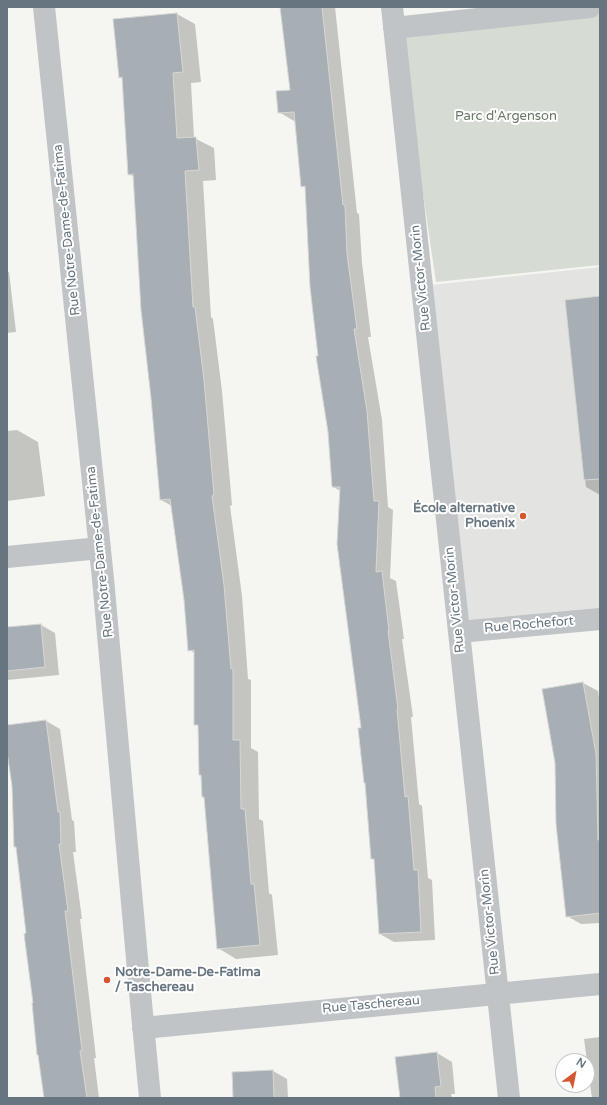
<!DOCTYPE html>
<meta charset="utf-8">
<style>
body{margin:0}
#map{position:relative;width:607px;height:1105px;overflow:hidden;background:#f5f5f2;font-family:"Varela Round",sans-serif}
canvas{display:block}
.frame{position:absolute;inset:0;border:8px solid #667580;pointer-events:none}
.north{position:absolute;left:555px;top:1053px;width:40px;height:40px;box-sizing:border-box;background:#fff;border:1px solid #c2c8cc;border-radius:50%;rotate:32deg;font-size:11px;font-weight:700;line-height:16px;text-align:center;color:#667580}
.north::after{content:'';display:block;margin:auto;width:14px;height:18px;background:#d55732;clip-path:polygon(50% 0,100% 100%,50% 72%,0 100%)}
</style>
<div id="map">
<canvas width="607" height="1105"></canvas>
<div class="frame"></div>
<div class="north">N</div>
</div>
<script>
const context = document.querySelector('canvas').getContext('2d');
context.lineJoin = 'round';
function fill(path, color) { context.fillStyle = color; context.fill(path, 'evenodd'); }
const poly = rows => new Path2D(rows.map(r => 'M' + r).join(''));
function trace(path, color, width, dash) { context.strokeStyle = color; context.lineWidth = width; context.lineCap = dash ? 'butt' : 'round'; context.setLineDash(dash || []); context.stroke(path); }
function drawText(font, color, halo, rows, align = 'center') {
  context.font = font + ' "Varela Round",sans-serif'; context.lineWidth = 4; context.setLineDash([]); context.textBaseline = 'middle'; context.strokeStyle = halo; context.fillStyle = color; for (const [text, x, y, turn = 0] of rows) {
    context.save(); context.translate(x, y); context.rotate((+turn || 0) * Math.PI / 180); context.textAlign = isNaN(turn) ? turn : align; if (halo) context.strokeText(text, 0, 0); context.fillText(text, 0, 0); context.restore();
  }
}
fill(poly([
 [600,267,600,618,459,632,422,286]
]), '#e3e4e2');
fill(poly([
 [600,14,600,265,436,282,399,31]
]), '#d6dcd3');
fill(poly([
 [281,7,335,7,357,213,359,214,362,263,371,337,368,337,382,420,388,507,393,510,390,578,396,581,404,639,402,639,413,717,411,717,419,804,422,806,428,878,432,880,435,940,394,942,380,934,375,860,372,858,362,729,341,491,333,487,329,432,319,357,306,188,302,186,295,121,294,121,279,112,291,91],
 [177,14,195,24,201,82,191,83,194,138,214,148,216,180,203,181,211,317,213,319,222,391,232,505,230,506,242,596,248,679,251,680,251,748,258,752,259,819,263,821,269,893,272,895,278,955,236,959,218,948,205,798,203,797,199,726,195,724,195,653,189,650,185,600,172,506,161,500,134,177,129,174,123,79,120,77],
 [7,271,9,272,16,332,7,333],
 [600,297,600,495,586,487,566,301],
 [17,430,38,442,45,496,7,501,7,431],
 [41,625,55,633,59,675,7,680,7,627],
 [583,683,598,691,600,705,600,923,581,924,567,916],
 [46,721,60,729,72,820,74,821,76,852,73,852,82,919,80,919,96,1058,94,1058,99,1098,45,1098,34,1004,13,786,7,744,7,726],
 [600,1037,600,1098,592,1098,584,1039],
 [437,1053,452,1062,455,1094,451,1094,452,1098,401,1098,396,1058],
 [273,1071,287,1079,288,1098,234,1098]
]), '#0003');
const building = poly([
 [280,7,322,7,343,205,345,205,347,254,357,329,354,329,367,411,374,501,379,501,376,572,382,571,389,631,388,631,398,709,397,709,405,797,408,796,414,870,418,870,421,932,379,934,374,859,371,859,365,783,364,783,358,728,361,728,337,544,340,487,332,487,328,432,316,356,318,356,310,287,305,186,301,187,294,112,278,113,276,91,290,90,280,7],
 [177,13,183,72,173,73,177,138,196,137,199,170,185,171,193,307,195,307,204,380,214,495,212,496,224,585,231,669,233,669,233,740,240,740,241,809,245,809,251,884,254,884,260,945,217,949,204,797,202,797,201,775,199,775,198,725,194,725,194,650,188,651,184,600,170,499,160,500,151,398,141,310,133,174,128,175,122,77,119,78,113,19,177,13],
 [600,296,600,479,584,480,565,300,600,296],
 [41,624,45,667,7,671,7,627,41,624],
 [583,682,596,754,598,840,600,840,600,913,566,917,556,824,555,763,542,689,583,682],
 [46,720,58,812,60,812,61,844,59,844,68,911,65,911,82,1050,80,1051,87,1098,44,1098,38,1055,37,1055,32,1003,33,1003,24,934,26,933,16,847,14,847,12,786,7,752,7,725,46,720],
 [437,1052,441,1086,435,1087,436,1098,400,1098,395,1057,437,1052],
 [273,1070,274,1098,233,1098,232,1072,273,1070]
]);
fill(building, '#a8afb4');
trace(building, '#d6d6d4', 1);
trace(poly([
 [44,7,103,579,140,992,150,1098],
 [392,7,509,1098],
 [394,28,590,7],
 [7,557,100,548],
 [459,632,600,619],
 [143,1028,600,984]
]), '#c0c4c7', 22);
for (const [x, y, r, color] of [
 [523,516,4,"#d55732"],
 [107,980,4,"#d55732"]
]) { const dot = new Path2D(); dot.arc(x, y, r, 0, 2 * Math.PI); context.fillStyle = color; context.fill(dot); trace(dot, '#fff', 1.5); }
drawText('13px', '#697865', '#fff', [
 ["Parc d'Argenson",506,117]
]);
drawText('13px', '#667580', '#fff', [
 ["Rue Notre-Dame-de-Fatima",67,230,-96],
 ["Rue Victor-Morin",421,278,-96],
 ["Rue Notre-Dame-de-Fatima",100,552,-96],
 ["Rue Victor-Morin",455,600,-96],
 ["Rue Rochefort",529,625,-5],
 ["Rue Victor-Morin",490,922,-96],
 ["Rue Taschereau",371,1005,-5]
]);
drawText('bold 13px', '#667580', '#fff', [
 ["École alternative",515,509],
 ["Phoenix",515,524],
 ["Notre-Dame-De-Fatima",115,973,"left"],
 ["/ Taschereau",115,988,"left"]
], 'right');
</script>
